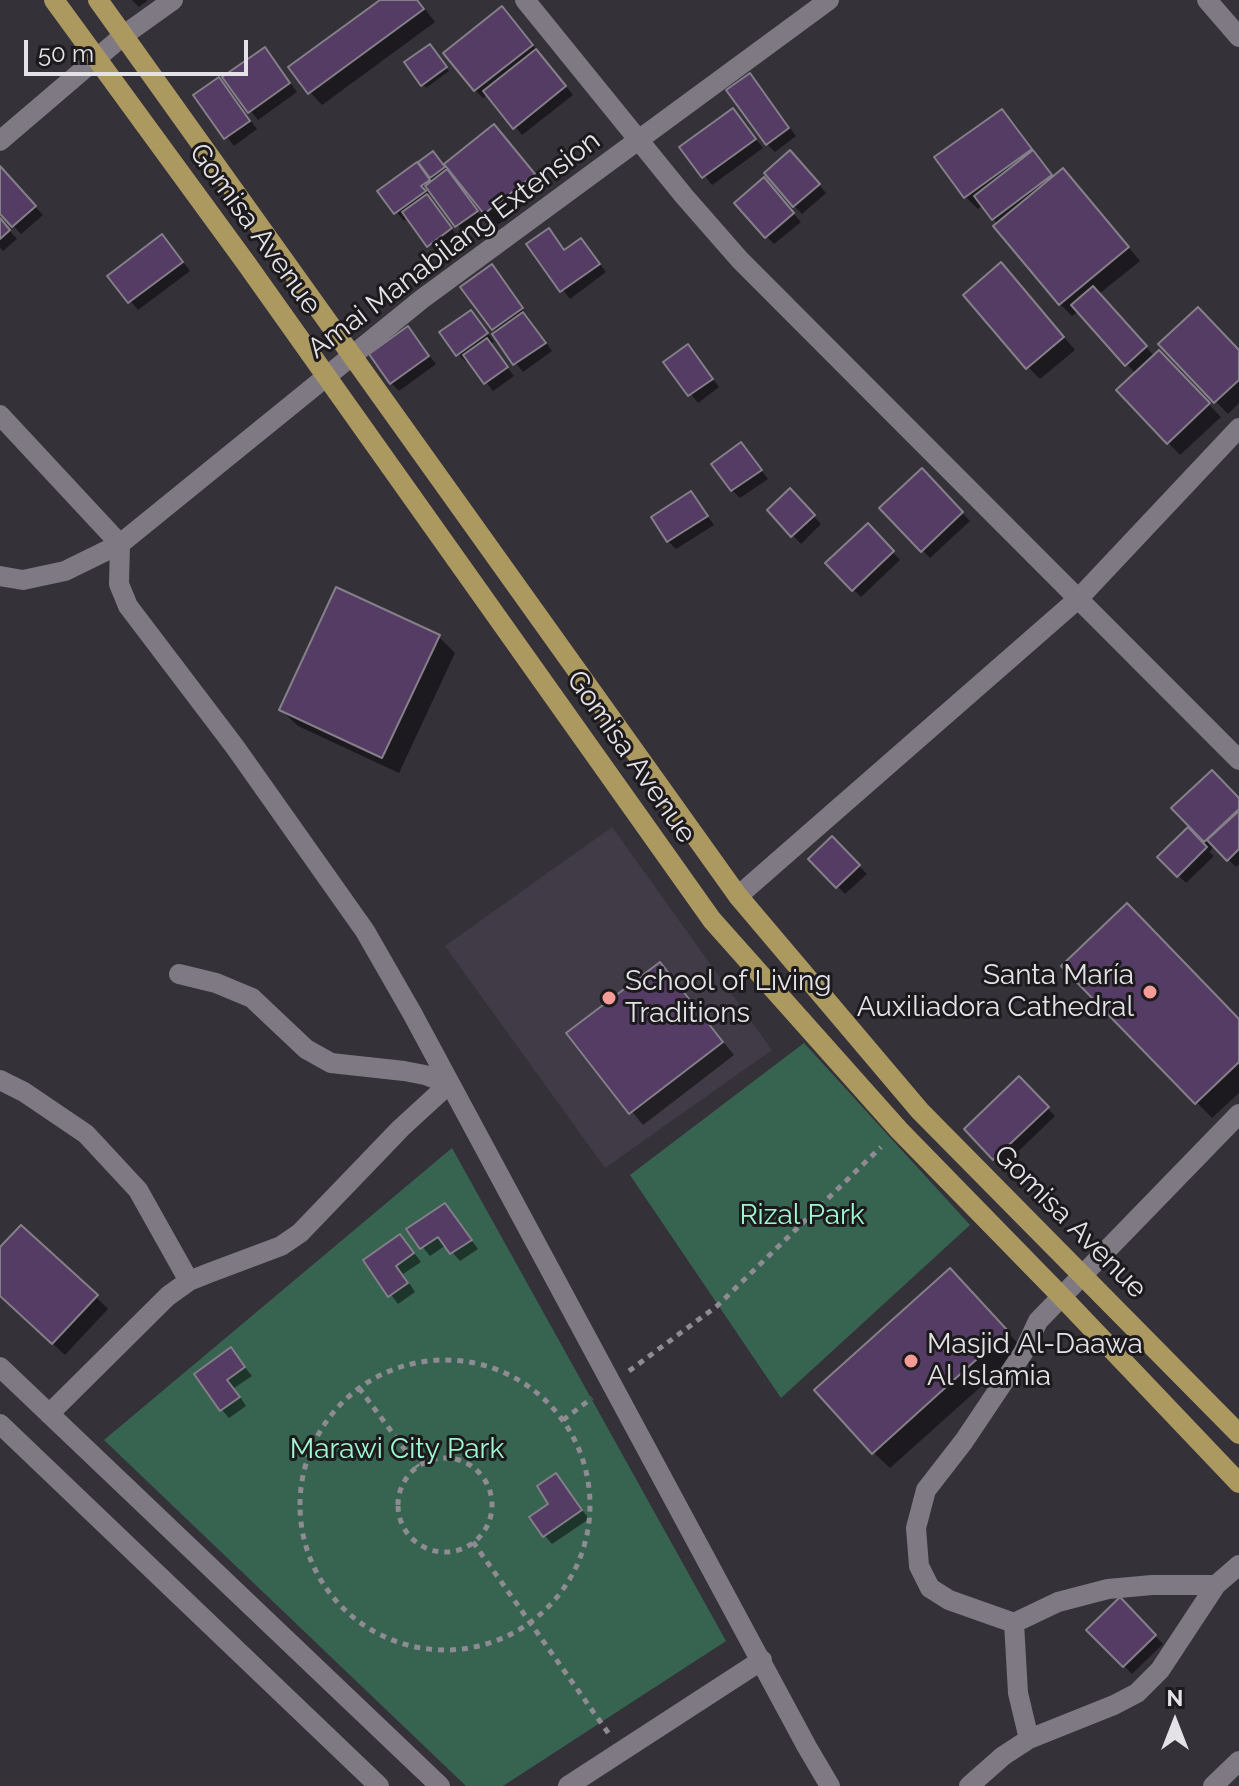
<!DOCTYPE html>
<meta charset="utf-8">
<style>
body{margin:0}
#map{position:relative;width:1239px;height:1786px;overflow:hidden;background:#353139;font-family:Raleway,sans-serif}
canvas{display:block}
.north{position:absolute;left:1135px;top:1682px;width:80px;height:80px;-webkit-text-stroke:6px #1c1a1d;paint-order:stroke;rotate:0deg;font-size:22px;font-weight:700;line-height:32px;text-align:center;color:#e5e2e7}
.north::after{content:'';display:block;margin:auto;width:28px;height:36px;background:#e5e2e7;clip-path:polygon(50% 0,100% 100%,50% 72%,0 100%)}
.scale{position:absolute;left:24px;top:40px;width:224px;height:36px;box-sizing:border-box;border:4px solid #e5e2e7;border-top:0;padding-left:10px;font-size:24px;line-height:28px;white-space:nowrap;color:#e5e2e7;-webkit-text-stroke:6px #1c1a1d;paint-order:stroke}
</style>
<div id="map">
<canvas width="1239" height="1786"></canvas>
<div class="north">N</div>
<div class="scale">50 m</div>
</div>
<script>
const context = document.querySelector('canvas').getContext('2d');
context.lineJoin = 'round';
function fill(path, color) { context.fillStyle = color; context.fill(path, 'evenodd'); }
const poly = rows => new Path2D(rows.map(r => 'M' + r).join(''));
function trace(path, color, width, dash) { context.strokeStyle = color; context.lineWidth = width; context.lineCap = dash ? 'butt' : 'round'; context.setLineDash(dash || []); context.stroke(path); }
function drawText(font, color, halo, rows, align = 'center') {
  context.font = font + ' Raleway,sans-serif'; context.lineWidth = 6; context.setLineDash([]); context.textBaseline = 'middle'; context.strokeStyle = halo; context.fillStyle = color; for (const [text, x, y, turn = 0] of rows) {
    context.save(); context.translate(x, y); context.rotate((+turn || 0) * Math.PI / 180); context.textAlign = isNaN(turn) ? turn : align; if (halo) context.strokeText(text, 0, 0); context.fillText(text, 0, 0); context.restore();
  }
}
fill(poly([
 [612,827,772,1050,605,1168,445,946]
]), '#413a47');
fill(poly([
 [804,1043,970,1225,781,1398,630,1175],
 [452,1148,726,1641,503,1786,466,1786,104,1440]
]), '#376451');
fill(poly([
 [132,0,148,0,139,7],
 [384,0,418,0,435,22,322,105,310,92],
 [510,17,573,95,522,135,488,94,483,98,475,90],
 [433,50,449,71,426,88,423,84],
 [272,58,297,92,258,120,225,78],
 [219,79,257,129,234,146,196,96],
 [757,84,796,136,775,152,767,144],
 [733,111,763,148,712,185,682,147],
 [1002,111,1014,123,1054,178,1075,183,1140,261,1099,294,1155,357,1159,353,1221,417,1180,455,1119,391,1136,374,1079,311,1072,316,1060,304,983,205,978,209,966,197,937,158],
 [494,126,546,187,498,225,461,183,458,185,484,220,465,234,432,192,427,194,431,201,458,237,437,253,408,217,404,221,380,192,416,165,428,176,444,167],
 [450,169,460,181,458,183,447,172],
 [798,161,826,193,802,214,794,206],
 [0,169,43,215,21,234,0,211],
 [771,188,801,222,774,244,766,236],
 [0,220,17,239,3,251,0,248],
 [549,231,566,251,588,248,606,272,570,299,529,245],
 [170,244,190,271,138,310,109,276],
 [499,275,552,351,523,372,494,335,497,333,493,329],
 [1013,277,1075,350,1040,379,1028,367],
 [479,321,494,342,490,345,514,376,493,391,469,360,466,362,458,354],
 [408,329,436,364,399,391,391,383],
 [1161,344,1239,352,1239,403,1228,414],
 [688,347,719,387,698,403,666,363],
 [741,444,768,479,740,498,732,490],
 [922,471,970,521,930,558,882,508],
 [790,491,821,524,801,544,769,510],
 [691,493,714,525,676,549,668,541],
 [868,526,900,560,861,597,828,564],
 [439,637,455,653,399,773,298,726,281,710],
 [1239,800,1239,864,1236,867,1215,846,1209,852,1214,856,1186,883,1160,857,1192,827],
 [832,839,867,874,845,894,811,859],
 [660,964,734,1055,643,1125,569,1034],
 [1064,966,1239,1021,1239,1093,1212,1118],
 [1019,1079,1055,1116,1003,1166,967,1129],
 [445,1205,478,1249,460,1261,446,1245,430,1256,409,1230],
 [408,1245,421,1262,403,1274,415,1292,398,1304,365,1260],
 [0,1250,96,1297,108,1309,65,1355,0,1294],
 [966,1287,1023,1349,890,1468,873,1452],
 [231,1350,252,1376,234,1388,246,1406,229,1418,222,1410],
 [556,1476,589,1519,552,1544,545,1536],
 [1120,1600,1163,1644,1132,1674,1089,1630]
]), '#0007');
const building = poly([
 [380,0,417,0,424,9,308,94,288,67,380,0],
 [502,6,533,45,474,91,443,53,502,6],
 [430,44,447,67,421,86,404,62,430,44],
 [265,47,290,83,248,113,222,77,265,47],
 [536,49,566,86,513,129,483,91,536,49],
 [750,73,789,128,766,145,726,90,750,73],
 [219,77,250,121,224,139,193,95,219,77],
 [733,108,756,139,702,178,679,147,733,108],
 [1002,109,1032,149,964,198,934,157,1002,109],
 [494,124,535,174,484,214,444,164,494,124],
 [790,150,820,184,793,207,764,173,790,150],
 [1033,150,1052,175,992,220,974,196,1033,150],
 [433,151,445,167,430,178,418,162,433,151],
 [417,162,430,180,421,186,426,191,394,214,377,191,417,162],
 [0,166,36,206,12,227,0,214,0,166],
 [1063,168,1129,247,1059,305,993,226,1063,168],
 [447,169,478,211,455,227,425,186,447,169],
 [764,177,794,213,765,238,734,203,764,177],
 [427,194,452,228,427,247,402,212,427,194],
 [0,218,10,230,0,239,0,218],
 [549,228,564,250,581,238,600,264,560,292,526,244,549,228],
 [162,234,183,262,128,303,107,276,162,234],
 [1001,262,1064,337,1026,369,963,295,1001,262],
 [492,264,523,308,492,330,460,287,492,264],
 [1093,286,1147,346,1125,366,1071,305,1093,286],
 [1198,307,1239,350,1239,380,1214,403,1158,344,1198,307],
 [471,310,488,333,456,356,439,332,471,310],
 [523,312,546,343,513,365,492,334,523,312],
 [408,326,429,356,390,384,369,354,408,326],
 [487,338,508,367,484,384,463,355,487,338],
 [688,344,713,379,688,396,663,362,688,344],
 [1159,350,1210,403,1167,444,1116,390,1159,350],
 [741,442,762,470,731,491,711,464,741,442],
 [922,468,963,512,921,552,879,508,922,468],
 [790,488,815,515,791,537,767,510,790,488],
 [691,491,708,516,667,542,651,517,691,491],
 [868,523,894,551,852,591,825,563,868,523],
 [336,587,440,635,382,758,279,710,336,587],
 [1212,770,1239,798,1239,809,1204,842,1171,808,1212,770],
 [1239,811,1239,849,1227,861,1207,840,1239,811],
 [1188,827,1207,847,1177,877,1157,857,1188,827],
 [832,836,860,865,836,888,808,859,832,836],
 [1127,903,1239,1019,1239,1062,1195,1104,1061,966,1127,903],
 [660,962,723,1042,629,1114,566,1033,660,962],
 [1019,1076,1049,1107,993,1160,964,1129,1019,1076],
 [445,1203,472,1240,450,1254,438,1237,420,1249,406,1229,445,1203],
 [21,1225,98,1295,52,1344,0,1296,0,1247,21,1225],
 [400,1234,414,1253,396,1266,408,1283,388,1297,363,1260,400,1234],
 [950,1268,1008,1331,872,1454,814,1390,950,1268],
 [231,1347,245,1367,227,1380,240,1397,220,1411,194,1374,231,1347],
 [556,1473,582,1510,543,1537,529,1517,548,1504,537,1486,556,1473],
 [1120,1597,1156,1635,1123,1667,1086,1630,1120,1597]
]);
fill(building, '#543c65');
trace(building, '#847f88', 2);
trace(poly([
 '300 1505a145 145 0 1 1 290 0a145 145 0 1 1-290 0Z',
 [629,1371,717,1306,881,1147],
 [359,1388,418,1467],
 [563,1420,592,1398],
 '398 1505a47 47 0 1 1 94 0a47 47 0 1 1-94 0Z',
 [473,1542,609,1734]
]), '#8f8b92', 5, [6, 6]);
trace(poly([
 [525,0,684,196,740,260,1239,760],
 [1207,0,1239,37],
 [0,141,124,35,173,0],
 [0,415,120,544,119,584,128,606,235,747,365,931,412,1013,807,1747,830,1786],
 [0,576,23,580,65,571,120,544,422,299,829,0],
 [738,896,1079,598,1239,428],
 [0,1080,24,1092,86,1134,138,1190,189,1281],
 [0,1367,440,1786],
 [49,1414,168,1296,189,1281,209,1273,281,1246,300,1233,401,1128,449,1084,425,1075,404,1071,331,1063,306,1049,252,998,216,983,179,974],
 [0,1424,379,1786],
 [1216,1585,1152,1585,1108,1589,1058,1602,1014,1623,949,1600,930,1588,919,1566,916,1528,926,1490,964,1441,1023,1353,1038,1321,1239,1114],
 [1014,1623,1018,1693,1029,1739],
 [568,1786,762,1660],
 [969,1786,1003,1756,1029,1739,1114,1705,1137,1693,1160,1670,1216,1585,1239,1565],
 [1213,1786,1239,1761]
]), '#7e7982', 20);
trace(poly([
 [54,0,246,263,712,920,899,1130,1062,1297,1239,1483],
 [98,0,738,896,920,1111,1239,1434]
]), '#ac995f', 20);
for (const [x, y, r, color] of [
 [1150,992,8,"#f59b98"],
 [609,998,8,"#f59b98"],
 [911,1361,8,"#f59b98"]
]) { const dot = new Path2D(); dot.arc(x, y, r, 0, 2 * Math.PI); context.fillStyle = color; context.fill(dot); trace(dot, '#1c1a1d', 3); }
drawText('28px', '#e5e2e7', '#1c1a1d', [
 ["Gomisa Avenue",255,229,54],
 ["Amai Manabilang Extension",454,245,-37],
 ["Gomisa Avenue",631,757,55],
 ["Gomisa Avenue",1070,1222,45]
]);
drawText('28px', '#e5e2e7', '#1c1a1d', [
 ["Santa María",1134,976,"right"],
 ["Auxiliadora Cathedral",1134,1008,"right"],
 ["School of Living",625,982],
 ["Traditions",625,1014],
 ["Masjid Al-Daawa",927,1345],
 ["Al Islamia",927,1377]
], 'left');
drawText('28px', '#9df8d0', '#1c1a1d', [
 ["Rizal Park",802,1216],
 ["Marawi City Park",397,1450]
]);
</script>
